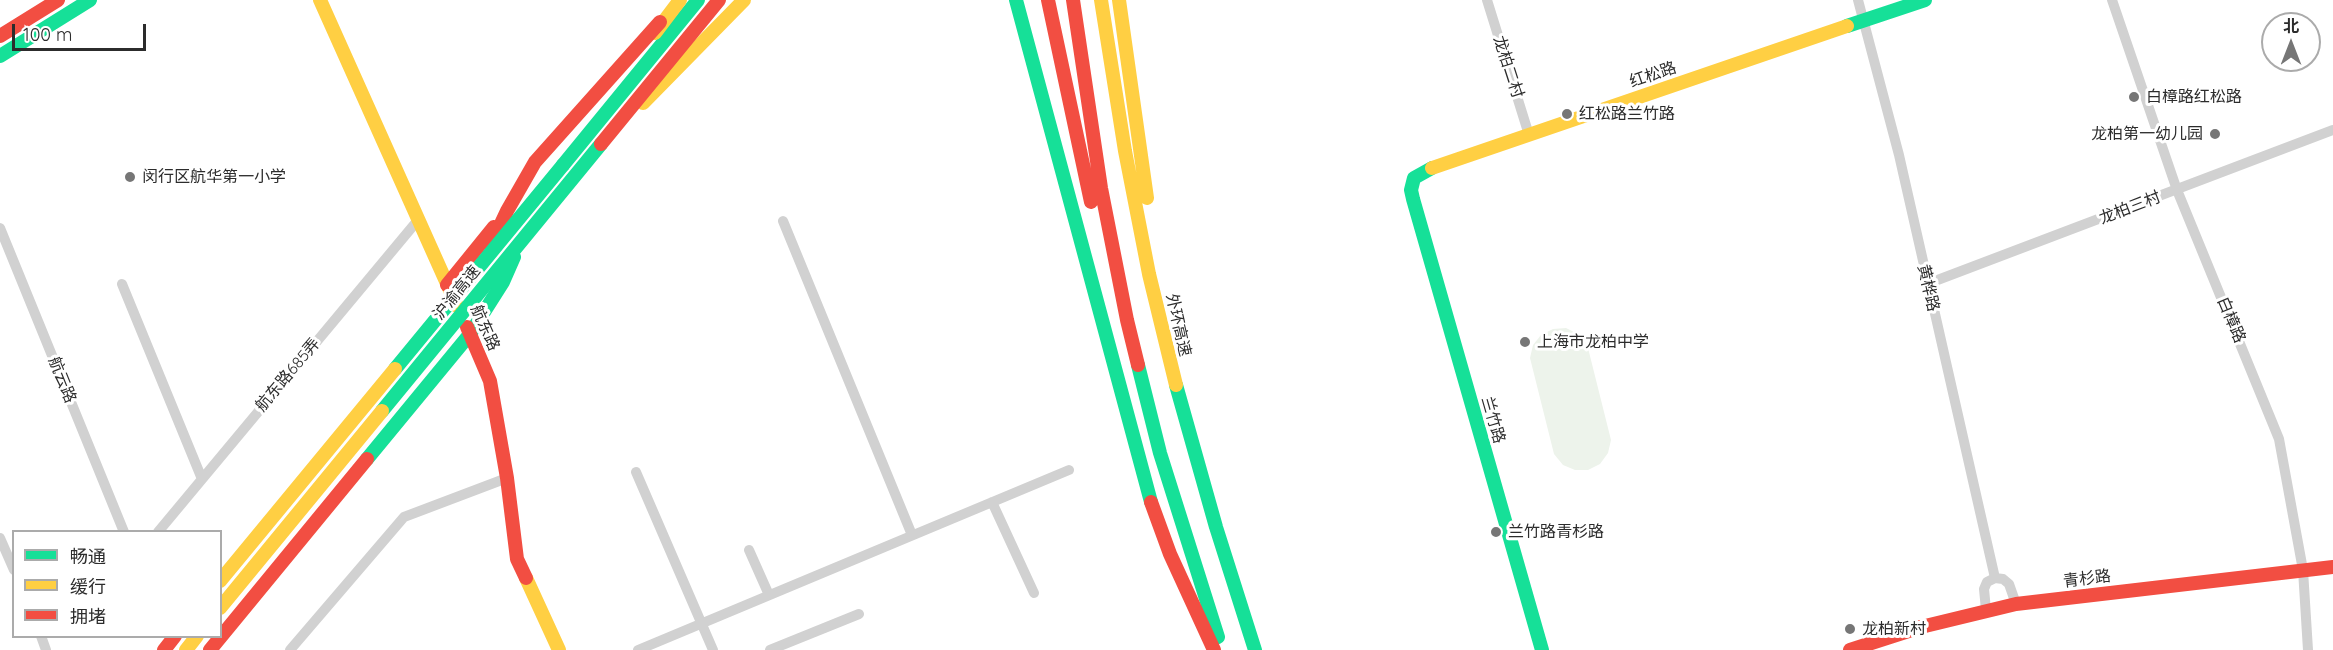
<!DOCTYPE html>
<meta charset="utf-8">
<style>
body{margin:0}
#map{position:relative;width:2333px;height:650px;overflow:hidden;background:#fff;font-family:Quicksand,"Noto Sans SC",sans-serif}
canvas{display:block}
.legend{position:absolute;left:12px;top:530px;width:210px;height:108px;box-sizing:border-box;background:#fff;border:2px solid #ababab;margin:0;padding:8px 10px;list-style:none;font-size:18px;color:#2c2c2c}
.legend li{display:flex;align-items:center;gap:12px;height:30px}
.legend b{width:30px;border:2px solid #ababab}
.north{position:absolute;left:2261px;top:12px;width:60px;height:60px;box-sizing:border-box;background:#fff;border:2px solid #ababab;border-radius:50%;rotate:0deg;font-size:16px;font-weight:700;line-height:24px;text-align:center;color:#2c2c2c}
.north::after{content:'';display:block;margin:auto;width:21px;height:27px;background:#767676;clip-path:polygon(50% 0,100% 100%,50% 72%,0 100%)}
.scale{position:absolute;left:12px;top:24px;width:134px;height:27px;box-sizing:border-box;border:3px solid #2c2c2c;border-top:0;padding-left:8px;font-size:18px;line-height:21px;white-space:nowrap;color:#2c2c2c;-webkit-text-stroke:4px #fff;paint-order:stroke}
</style>
<div id="map">
<canvas width="2333" height="650"></canvas>
<ul class="legend">
<li><b style="height:8px;background:#16e098"></b>畅通</li>
<li><b style="height:8px;background:#ffcf43"></b>缓行</li>
<li><b style="height:8px;background:#f24e42"></b>拥堵</li>
</ul>
<div class="north">北</div>
<div class="scale">100 m</div>
</div>
<script>
const context = document.querySelector('canvas').getContext('2d');
context.lineJoin = 'round';
function fill(path, color) { context.fillStyle = color; context.fill(path, 'evenodd'); }
const poly = rows => new Path2D(rows.map(r => 'M' + r).join(''));
function trace(path, color, width, dash) { context.strokeStyle = color; context.lineWidth = width; context.lineCap = dash ? 'butt' : 'round'; context.setLineDash(dash || []); context.stroke(path); }
function drawText(font, color, halo, rows, align = 'center') {
  context.font = font + ' Quicksand,"Noto Sans SC",sans-serif'; context.lineWidth = 6; context.setLineDash([]); context.textBaseline = 'middle'; context.strokeStyle = halo; context.fillStyle = color; for (const [text, x, y, turn = 0] of rows) {
    context.save(); context.translate(x, y); context.rotate((+turn || 0) * Math.PI / 180); context.textAlign = isNaN(turn) ? turn : align; if (halo) context.strokeText(text, 0, 0); context.fillText(text, 0, 0); context.restore();
  }
}
fill(poly([
 [1566,328,1578,334,1587,344,1611,440,1608,453,1600,464,1588,470,1575,470,1563,465,1554,454,1530,358,1533,345,1541,335,1553,329]
]), '#edf3eb');
trace(poly([
 [1487,0,1529,135],
 [1858,0,1899,155,1995,578],
 [2112,0,2177,190,2279,439,2303,570,2308,650],
 [783,221,912,535],
 [0,228,124,532],
 [122,284,202,479],
 [1927,284,2333,130],
 [636,472,713,650],
 [992,502,1034,593],
 [158,532,418,220],
 [0,538,14,570],
 [749,550,769,595],
 [1986,610,1984,589,1987,582,1995,578,2003,579,2009,584,2016,604],
 [41,636,46,650],
 [290,650,404,517,507,478],
 [638,650,1069,470],
 [770,650,859,614]
]), '#d1d1d1', 10);
trace(poly([
 [1016,0,1151,502],
 [1847,26,1925,0],
 [0,56,90,0],
 [563,165,698,0],
 [1432,168,1414,178,1411,190,1413,199,1542,650],
 [1138,365,1160,453,1218,637],
 [1176,385,1216,527,1255,650],
 [367,459,470,334,503,282,514,257]
]), '#16e098', 14);
trace(poly([
 [320,0,457,306],
 [1101,0,1125,151,1149,274,1176,385],
 [1119,0,1147,198],
 [655,33,680,0],
 [643,103,744,0],
 [1432,168,1847,26],
 [526,578,559,650],
 [186,650,197,636]
]), '#ffcf43', 14);
trace(poly([
 [1048,0,1091,202],
 [1073,0,1101,188,1127,320,1138,365],
 [0,36,58,0],
 [491,245,507,211,535,162,660,22],
 [447,285,494,227],
 [467,327,490,381,507,478,517,559,526,578],
 [1151,502,1170,554,1214,650],
 [164,650,175,636],
 [210,650,367,459],
 [1850,650,1921,627,2016,604,2333,567]
]), '#f24e42', 14);
trace(poly([
 [395,369,563,165],
 [382,411,601,144]
]), '#16e098', 14);
trace(poly([
 [220,581,395,369],
 [220,608,382,411]
]), '#ffcf43', 14);
trace(poly([
 [601,144,719,0]
]), '#f24e42', 14);
for (const [x, y, r, color] of [
 [2134,97,6,"#767676"],
 [1567,114,6,"#767676"],
 [2215,134,6,"#767676"],
 [130,177,6,"#767676"],
 [1525,342,6,"#767676"],
 [1496,532,6,"#767676"],
 [1850,629,6,"#767676"]
]) { const dot = new Path2D(); dot.arc(x, y, r, 0, 2 * Math.PI); context.fillStyle = color; context.fill(dot); trace(dot, '#fff', 2); }
drawText('16px', '#2c2c2c', '#fff', [
 ["龙柏二村",1508,67,72],
 ["红松路",1653,75,-19],
 ["龙柏三村",2130,208,-21],
 ["黄桦路",1928,288,77],
 ["沪渝高速",457,293,-51],
 ["白樟路",2231,320,67],
 ["外环高速",1178,325,77],
 ["航东路",485,328,66],
 ["航东路685弄",288,375,-50],
 ["航云路",62,380,68],
 ["兰竹路",1493,420,74],
 ["青杉路",2087,579,-7]
]);
drawText('16px', '#2c2c2c', '#fff', [
 ["白樟路红松路",2146,97],
 ["红松路兰竹路",1579,114],
 ["龙柏第一幼儿园",2203,134,"right"],
 ["闵行区航华第一小学",142,177],
 ["上海市龙柏中学",1537,342],
 ["兰竹路青杉路",1508,532],
 ["龙柏新村",1862,629]
], 'left');
</script>
